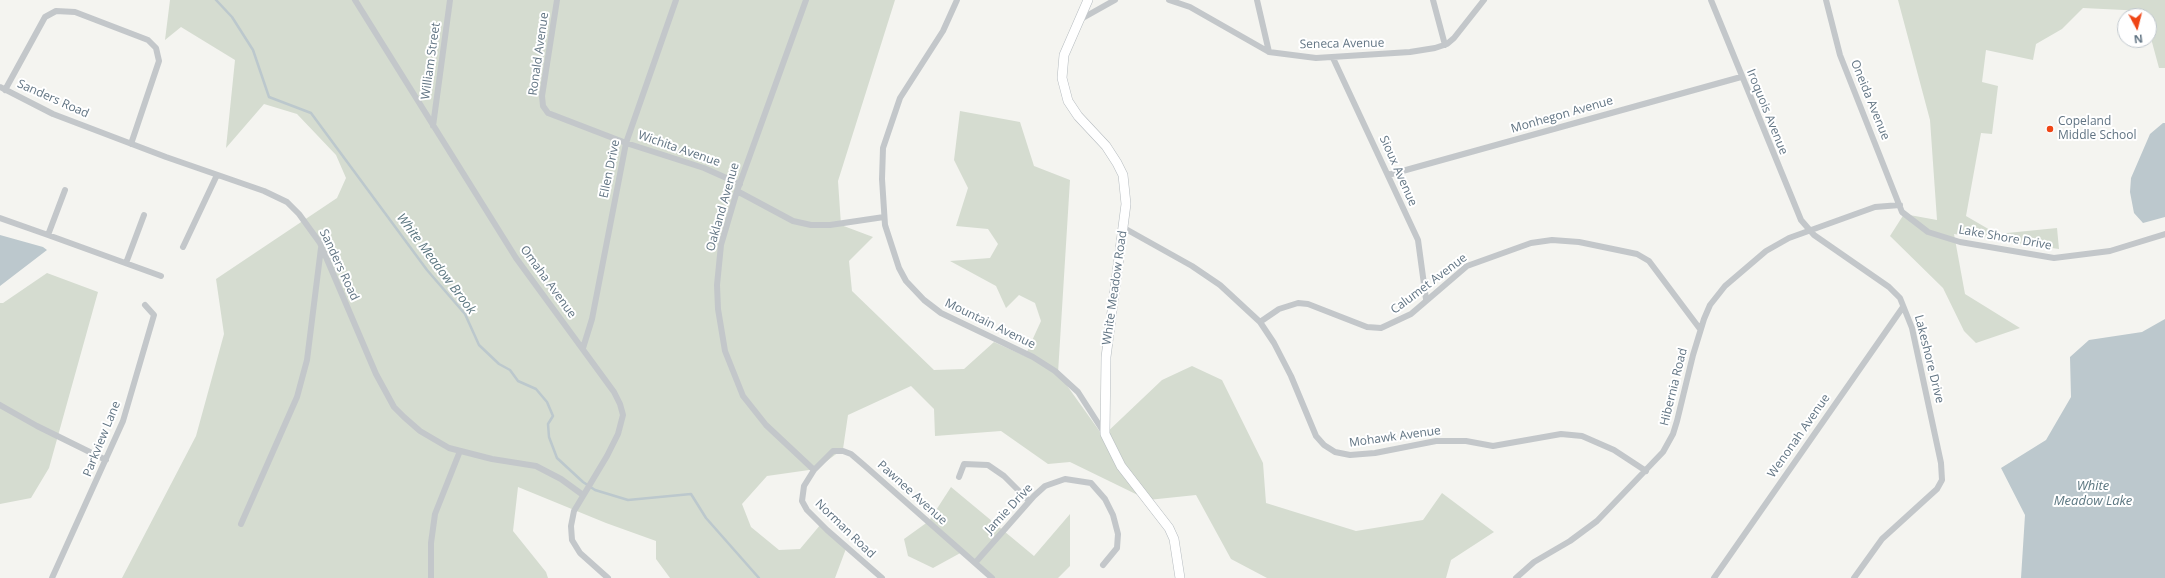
<!DOCTYPE html>
<style>
body{margin:0}
#map{position:relative;width:2165px;height:578px;overflow:hidden;background:#f4f4f0;font-family:"Open Sans",sans-serif}
canvas{display:block}
.north{position:absolute;left:2117px;top:8px;width:40px;height:40px;box-sizing:border-box;background:#fff;border:1px solid #c0c7cd;border-radius:50%;rotate:173deg;font-size:11px;font-weight:700;line-height:16px;text-align:center;color:#617483}
.north::after{content:'';display:block;margin:auto;width:14px;height:18px;background:#ef4515;clip-path:polygon(50% 0,100% 100%,50% 72%,0 100%)}
</style>
<div id="map">
<canvas width="2165" height="578"></canvas>
<div class="north">N</div>
</div>
<script>
const context = document.querySelector('canvas').getContext('2d');
context.lineJoin = 'round';
function fill(path, color) { context.fillStyle = color; context.fill(path, 'evenodd'); }
const poly = rows => new Path2D(rows.map(r => 'M' + r).join(''));
function trace(path, color, width, dash) { context.strokeStyle = color; context.lineWidth = width; context.lineCap = dash ? 'butt' : 'round'; context.setLineDash(dash || []); context.stroke(path); }
function drawText(font, color, halo, rows, align = 'center') {
  context.font = font + ' "Open Sans",sans-serif'; context.lineWidth = 4; context.setLineDash([]); context.textBaseline = 'middle'; context.strokeStyle = halo; context.fillStyle = color; for (const [text, x, y, turn = 0] of rows) {
    context.save(); context.translate(x, y); context.rotate((+turn || 0) * Math.PI / 180); context.textAlign = isNaN(turn) ? turn : align; if (halo) context.strokeText(text, 0, 0); context.fillText(text, 0, 0); context.restore();
  }
}
fill(poly([
 [170,0,895,0,838,181,841,225,873,237,849,261,852,291,934,370,964,369,994,342,1025,356,1041,321,1035,303,1019,295,1006,308,996,286,950,261,990,258,998,244,988,229,956,226,968,188,954,160,960,111,1020,122,1034,166,1070,180,1058,373,1103,436,1162,380,1192,366,1222,380,1263,463,1266,503,1356,531,1423,520,1442,493,1494,532,1451,560,1446,578,1267,578,1231,559,1196,495,1148,500,1070,462,1048,464,1001,431,935,436,934,409,911,386,848,415,843,449,816,469,767,476,742,504,751,527,779,550,800,549,821,524,847,546,835,578,670,578,656,559,656,541,606,523,518,487,513,531,546,572,548,578,122,578,196,436,224,334,216,279,337,198,346,178,336,155,297,114,264,104,226,148,235,60,181,27,165,40],
 [1898,0,2165,0,2165,68,2159,68,2149,31,2149,16,2145,16,2144,11,2083,8,2062,29,2036,44,2033,60,1986,50,1982,82,1998,86,1992,134,1981,133,1966,216,1997,234,2057,228,2059,249,1954,234,1965,294,2020,328,1976,343,1964,331,1943,288,1890,236,1904,214,1937,220,1930,120],
 [47,273,98,292,49,468,31,498,0,504,0,303,3,303],
 [951,487,1034,556,1070,514,1070,566,1058,578,990,578,964,551,933,568,908,556,904,539,929,521]
]), '#d5dcd0');
fill(poly([
 [2163,123,2165,123,2165,217,2143,223,2134,213,2130,192,2131,178,2150,134],
 [0,235,43,247,47,250,0,286],
 [2165,319,2165,578,2021,578,2025,515,2001,468,2046,440,2071,397,2070,357,2089,340,2142,332]
]), '#bcc8cd');
trace(poly([
 [216,0,232,17,253,50,269,97,311,113,427,270,465,314,479,345,499,364,510,370,518,381,536,389,547,402,553,416,548,424,549,437,557,458,583,482,595,490,628,500,691,494,706,518,759,578]
]), '#bcc8cd', 2.5);
const secondary = poly([
 [1088,0,1064,55,1062,78,1068,101,1078,116,1106,146,1117,163,1123,175,1126,204,1106,357,1105,434,1121,466,1169,528,1174,539,1180,578]
]);
trace(secondary, '#b5bbbf', 10);
trace(poly([
 [355,0,516,258,614,392,620,404,623,415,618,434,607,456,574,511,571,526,572,540,580,553,608,578],
 [557,0,542,96,543,106,548,113,626,143,704,168,740,184],
 [806,0,737,191,721,245,717,285,718,309,725,351,743,396,766,425,814,470],
 [957,0,943,31,900,98,883,148,882,179,885,225,899,268,906,281,924,300,941,313,1033,357,1055,371,1078,392,1105,434],
 [1169,0,1190,7,1269,52,1316,58,1410,52,1435,48,1447,44,1454,38,1484,0],
 [1257,0,1269,52],
 [1433,0,1445,45],
 [1711,0,1801,220,1814,235,1889,287,1900,298,1912,328,1941,463,1942,480,1937,489,1882,539,1854,578],
 [1826,0,1840,55,1902,212,1928,232,1960,242,2054,258,2110,251,2165,234],
 [1081,19,1115,0],
 [1333,58,1418,240,1426,299],
 [0,87,53,114,166,157,264,191,287,202,299,214,320,243,376,374,394,407,404,417,420,431,449,448,492,459,536,466,561,479,583,495],
 [5,90,45,17,56,11,75,12,148,40,156,48,159,61,131,144],
 [433,126,450,0],
 [1388,175,1741,77],
 [737,191,793,221,811,225,830,225,884,217],
 [0,218,48,235,65,190],
 [1124,228,1192,266,1220,285,1260,322,1274,343,1291,376,1316,436,1324,445,1335,452,1350,455,1375,453,1436,441,1466,441,1493,446,1561,434,1582,436,1614,450,1646,471],
 [48,235,161,276],
 [183,247,217,175],
 [126,263,144,215],
 [1260,322,1279,309,1298,303,1308,304,1367,327,1381,328,1411,314,1467,266,1531,243,1552,240,1579,242,1637,254,1649,261,1700,329],
 [583,348,592,319,626,143,676,0],
 [0,405,37,426,106,460],
 [959,477,964,464,988,465,1004,476,1029,501],
 [241,524,297,397,307,360,321,248],
 [975,563,1034,496,1045,486,1065,479,1091,483,1105,499,1113,515,1118,534,1117,548,1103,565],
 [52,578,123,421,154,315,145,305],
 [431,578,431,543,435,514,460,451],
 [882,578,827,530,807,510,802,501,804,486,814,470,833,451,843,451,851,454,865,466,992,578],
 [1516,578,1534,562,1570,541,1597,521,1663,452,1673,434,1677,421,1693,355,1704,319,1710,305,1725,286,1766,251,1789,238,1875,207,1900,205],
 [1714,578,1903,307]
]), '#c3c7ca', 6);
trace(secondary, '#fff', 9);
for (const [x, y, r, color] of [
 [2050,129,4,"#ef4515"]
]) { const dot = new Path2D(); dot.arc(x, y, r, 0, 2 * Math.PI); context.fillStyle = color; context.fill(dot); trace(dot, '#fff', 1.5); }
drawText('12px', '#617483', '#fff', [
 ["Seneca Avenue",1342,44,-1],
 ["Ronald Avenue",539,54,-82],
 ["William Street",431,61,-82],
 ["Sanders Road",53,99,24],
 ["Oneida Avenue",1870,100,68],
 ["Iroquois Avenue",1767,112,68],
 ["Monhegon Avenue",1562,115,-16],
 ["Wichita Avenue",679,149,19],
 ["Ellen Drive",610,169,-78],
 ["Sioux Avenue",1398,171,66],
 ["Oakland Avenue",723,207,-74],
 ["Lake Shore Drive",2005,238,10],
 ["Sanders Road",339,265,65],
 ["Omaha Avenue",548,282,54],
 ["Calumet Avenue",1429,284,-37],
 ["White Meadow Road",1115,288,-82],
 ["Mountain Avenue",990,324,26],
 ["Lakeshore Drive",1929,359,76],
 ["Hibernia Road",1674,387,-76],
 ["Wenonah Avenue",1799,436,-55],
 ["Mohawk Avenue",1395,437,-8],
 ["Parkview Lane",102,439,-68],
 ["Pawnee Avenue",912,493,42],
 ["Jamie Drive",1009,509,-47],
 ["Norman Road",845,529,44]
]);
drawText('12px', '#617483', '#fff', [
 ["Copeland",2058,122],
 ["Middle School",2058,136]
], 'left');
drawText('italic 13px', '#5c7781', '#fff', [
 ["White Meadow Brook",436,264,53],
 ["White",2093,486],
 ["Meadow Lake",2093,501]
]);
</script>
